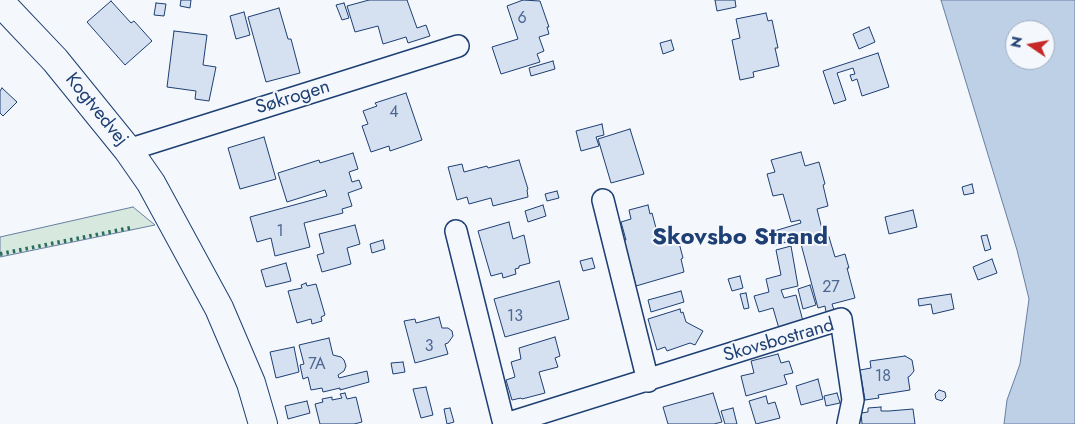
<!DOCTYPE html>
<meta charset="utf-8">
<style>
body{margin:0}
#map{position:relative;width:1075px;height:424px;overflow:hidden;background:#f4f7fb;font-family:Jost,sans-serif}
canvas{display:block}
.north{position:absolute;left:1005px;top:20px;width:50px;height:50px;box-sizing:border-box;background:#f4f7fb;border:1px solid #9eadc5;border-radius:50%;rotate:282deg;font-size:14px;font-weight:700;line-height:20px;text-align:center;color:#1d3f73}
.north::after{content:'';display:block;margin:auto;width:18px;height:22px;background:#c62828;clip-path:polygon(50% 0,100% 100%,50% 72%,0 100%)}
</style>
<div id="map">
<canvas width="1075" height="424"></canvas>
<div class="north">N</div>
</div>
<script>
const context = document.querySelector('canvas').getContext('2d');
context.lineJoin = 'round';
function fill(path, color) { context.fillStyle = color; context.fill(path, 'evenodd'); }
const poly = rows => new Path2D(rows.map(r => 'M' + r).join(''));
function trace(path, color, width, dash) { context.strokeStyle = color; context.lineWidth = width; context.lineCap = dash ? 'butt' : 'round'; context.setLineDash(dash || []); context.stroke(path); }
function drawText(font, color, halo, rows, align = 'center') {
  context.font = font + ' Jost,sans-serif'; context.lineWidth = 4; context.setLineDash([]); context.textBaseline = 'middle'; context.strokeStyle = halo; context.fillStyle = color; for (const [text, x, y, turn = 0] of rows) {
    context.save(); context.translate(x, y); context.rotate((+turn || 0) * Math.PI / 180); context.textAlign = isNaN(turn) ? turn : align; if (halo) context.strokeText(text, 0, 0); context.fillText(text, 0, 0); context.restore();
  }
}
const green = poly([
 [133,207,155,225,0,257,0,237,133,207]
]);
fill(green, '#d7e8df');
trace(green, '#687fa3', 1);
const water = poly([
 [941,0,1075,0,1075,424,1004,424,1007,400,1020,364,1029,299,1017,250,941,0],
 [1015,30,1045,30,1045,60,1015,60,1015,30]
]);
fill(water, '#bed0e5');
trace(water, '#687fa3', 1);
const building = poly([
 [181,0,191,0,190,8,180,6,181,0],
 [369,0,407,0,417,28,426,25,430,36,408,43,406,37,383,44,378,26,355,32,347,6,369,0],
 [523,0,540,1,549,27,547,27,549,34,539,37,544,51,537,54,540,62,501,74,492,47,518,39,507,6,523,0],
 [715,0,735,0,736,7,717,11,715,0],
 [111,1,131,23,134,21,152,41,125,65,87,22,111,1],
 [156,3,166,4,164,16,154,15,156,3],
 [344,3,349,18,342,20,336,5,344,3],
 [279,8,288,39,291,39,300,73,266,82,248,17,279,8],
 [244,12,250,35,236,39,230,16,244,12],
 [766,13,768,21,772,20,778,48,775,48,779,66,753,72,754,77,740,80,732,40,740,38,736,19,766,13],
 [869,27,875,42,859,49,853,34,869,27],
 [174,31,207,35,203,65,216,67,209,101,195,99,196,91,167,87,174,31],
 [671,40,674,50,663,54,660,43,671,40],
 [878,53,889,87,862,96,857,79,852,81,850,75,855,74,853,68,837,73,846,100,834,104,823,71,878,53],
 [553,61,555,69,531,76,529,68,553,61],
 [2,88,17,102,3,116,0,113,0,91,2,88],
 [406,93,422,140,390,151,389,146,371,152,362,126,368,124,363,111,377,106,375,103,406,93],
 [602,124,604,135,596,137,599,146,581,151,576,131,602,124],
 [630,129,644,174,611,183,598,139,630,129],
 [264,137,276,179,240,189,228,148,264,137],
 [801,152,805,166,819,162,825,184,823,185,828,206,817,209,823,233,775,245,771,232,801,223,800,220,791,222,783,194,773,196,767,174,775,172,771,160,801,152],
 [353,153,358,169,349,172,352,182,359,180,362,188,348,193,352,206,342,209,343,213,304,223,310,247,275,256,271,238,257,242,250,217,327,196,325,190,287,202,278,173,319,160,320,163,353,153],
 [519,160,528,189,527,190,528,197,493,206,491,198,469,204,467,197,457,200,448,167,462,164,464,172,487,166,488,168,519,160],
 [972,184,974,193,964,195,962,187,972,184],
 [557,191,559,198,547,201,545,194,557,191],
 [543,205,546,216,528,222,525,211,543,205],
 [648,205,650,214,652,213,660,243,678,239,683,258,681,259,684,272,636,286,624,240,626,240,621,222,631,219,629,210,648,205],
 [913,210,917,227,889,234,885,217,913,210],
 [509,222,513,239,524,235,530,263,519,266,519,268,515,269,516,274,503,278,502,273,491,276,478,231,509,222],
 [355,225,360,244,347,248,351,264,322,272,317,255,324,253,319,234,355,225],
 [987,235,991,249,985,251,981,236,987,235],
 [829,237,835,257,845,254,849,268,847,268,855,298,832,304,834,310,826,312,825,306,818,308,801,244,829,237],
 [383,240,385,249,372,253,370,244,383,240],
 [791,246,798,286,781,290,784,298,796,295,804,325,780,332,773,308,759,312,754,296,769,292,766,279,781,275,776,250,791,246],
 [592,258,595,268,583,271,580,261,592,258],
 [992,259,997,273,978,280,973,267,992,259],
 [286,263,291,281,266,287,261,270,286,263],
 [740,276,743,288,732,291,728,279,740,276],
 [559,281,569,319,505,337,494,299,559,281],
 [306,283,307,286,316,284,325,315,321,317,322,321,312,324,311,319,297,323,288,291,302,288,301,285,306,283],
 [810,285,816,305,803,309,798,289,810,285],
 [681,291,684,302,651,312,648,300,681,291],
 [746,293,749,308,744,309,740,294,746,293],
 [951,294,954,309,933,314,931,304,919,306,918,299,951,294],
 [680,309,681,313,683,312,686,322,703,331,695,345,690,343,667,351,665,347,657,350,648,319,680,309],
 [439,317,442,328,448,328,452,331,453,336,448,343,445,344,448,354,415,363,404,321,415,319,416,323,439,317],
 [555,337,560,356,555,358,558,367,539,372,545,393,522,399,521,398,512,400,506,380,515,377,511,362,521,359,519,348,555,337],
 [329,338,333,355,341,357,344,360,346,366,344,371,338,375,339,378,367,371,369,382,340,390,340,388,323,392,322,388,311,390,308,377,303,379,300,365,304,364,299,345,329,338],
 [294,347,299,372,276,378,270,352,294,347],
 [778,354,781,363,789,361,793,373,784,375,787,384,746,396,741,376,754,373,751,361,778,354],
 [905,356,912,360,914,371,910,376,908,377,910,390,878,395,879,398,865,400,860,370,871,368,870,361,905,356],
 [403,362,405,372,393,374,391,363,403,362],
 [818,379,823,399,801,405,796,386,818,379],
 [426,387,433,415,421,418,413,389,426,387],
 [939,390,945,392,946,397,942,401,936,399,935,394,939,390],
 [345,393,347,399,356,397,362,422,354,424,320,424,315,404,323,402,322,399,332,397,332,400,342,398,340,394,345,393],
 [713,393,722,422,714,424,668,424,663,407,713,393],
 [837,393,840,403,826,406,824,396,837,393],
 [766,396,768,404,775,402,780,418,756,424,749,401,766,396],
 [307,401,310,413,288,419,285,406,307,401],
 [881,407,881,411,889,411,913,409,915,424,862,424,861,413,868,412,868,408,881,407],
 [450,408,454,422,447,424,444,409,450,408],
 [733,408,737,424,725,424,721,411,733,408]
]);
fill(building, '#d5e0f0');
trace(building, '#1d3f73', 1);
const street = poly([
 [128,150,458,46],
 [603,200,648,381],
 [456,231,504,424],
 [506,424,841,319,853,400,848,424]
]);
const secondary = poly([
 [0,2,55,60,128,150,151,183,219,308,251,383,263,424]
]);
trace(street, '#1d3f73', 24);
trace(secondary, '#1d3f73', 30);
trace(street, '#f4f7fb', 21);
trace(secondary, '#f4f7fb', 28);
trace(poly([
 [0,254,130,228]
]), '#2c6c60', 4, [2.5, 4]);
drawText('16px', '#4b6792', null, [
 ["6",522,19],
 ["4",394,113],
 ["1",280,232],
 ["27",831,288],
 ["13",515,317],
 ["3",429,347],
 ["7A",317,365],
 ["18",883,377]
]);
drawText('19px', '#1d3f73', '#f4f7fb', [
 ["Søkrogen",293,98,-17],
 ["Kogtvedvej",96,110,51],
 ["Skovsbostrand",779,341,-16]
]);
drawText('bold 24px', '#1d3f73', '#f4f7fb', [
 ["Skovsbo Strand",740,238]
]);
</script>
